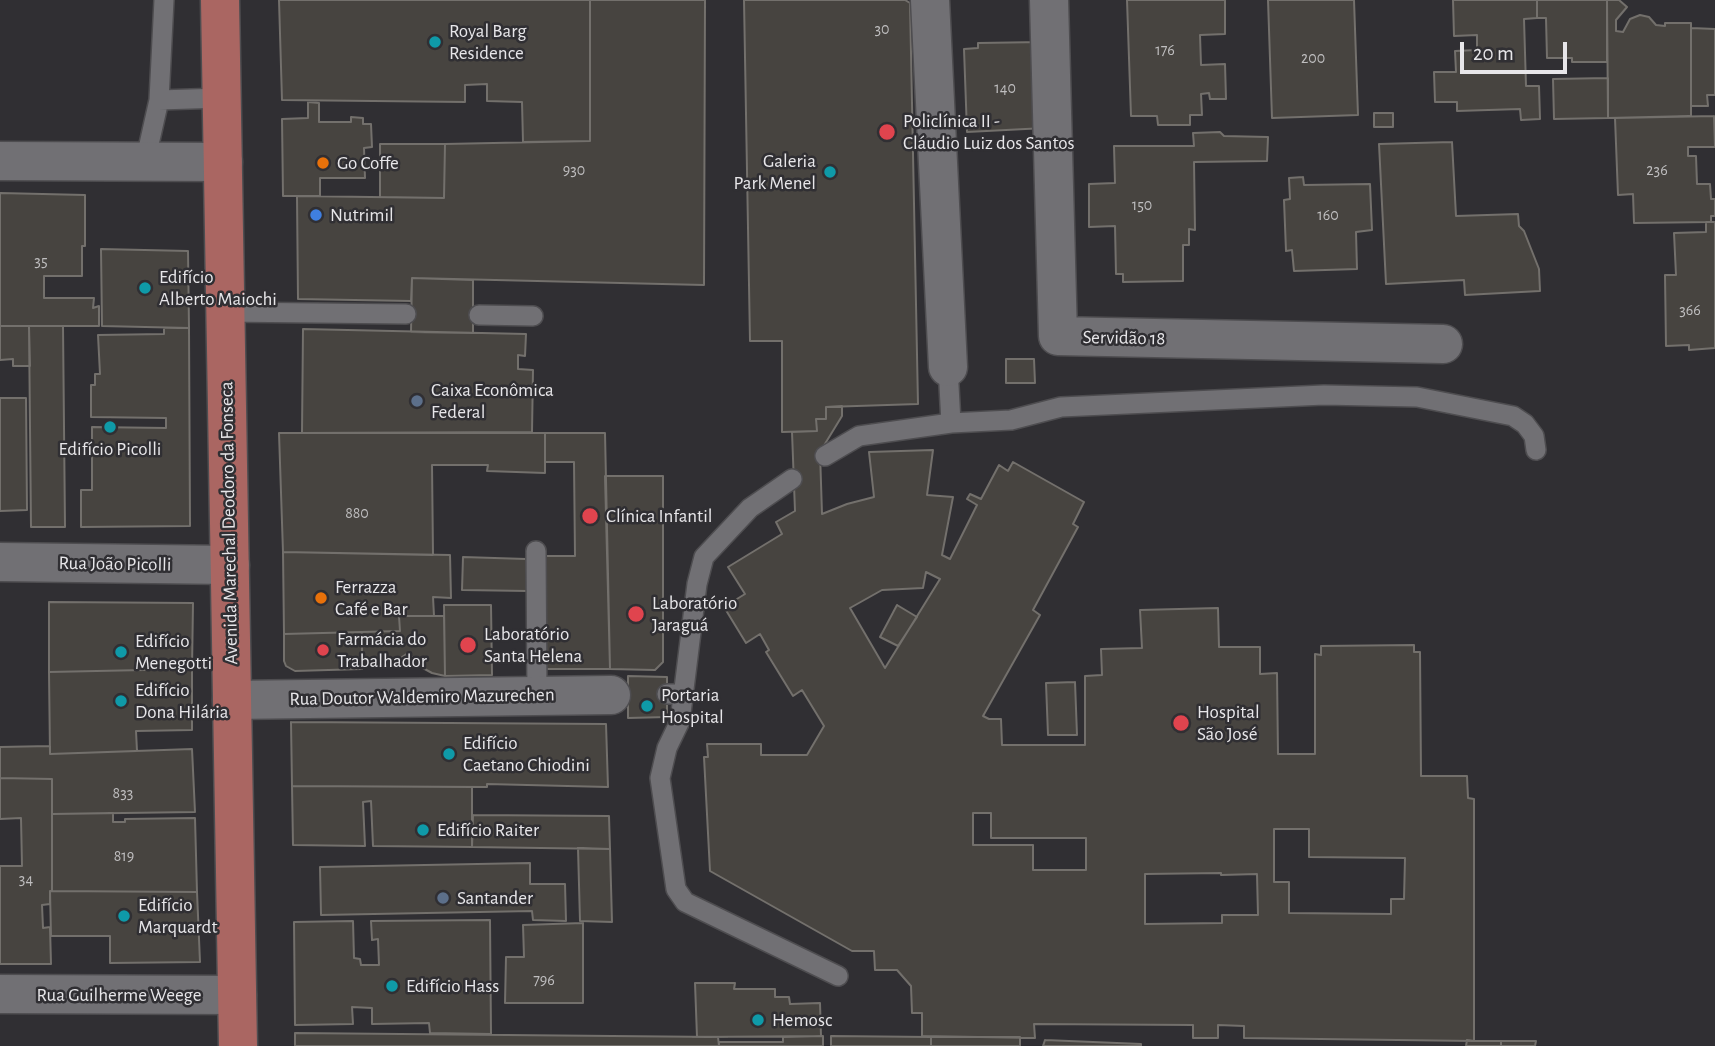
<!DOCTYPE html>
<meta charset="utf-8">
<style>
body{margin:0}
#map{position:relative;width:1715px;height:1046px;overflow:hidden;background:#302f33;font-family:"Alegreya Sans",sans-serif}
canvas{display:block}
.scale{position:absolute;left:1460px;top:42px;width:107px;height:32px;box-sizing:border-box;border:4px solid #e7e6e9;border-top:0;padding-left:9px;font-size:21px;line-height:24px;white-space:nowrap;color:#e7e6e9;-webkit-text-stroke:5px #302f33;paint-order:stroke}
</style>
<div id="map">
<canvas width="1715" height="1046"></canvas>
<div class="scale">20 m</div>
</div>
<script>
const context = document.querySelector('canvas').getContext('2d');
context.lineJoin = 'round';
function fill(path, color) { context.fillStyle = color; context.fill(path, 'evenodd'); }
const poly = rows => new Path2D(rows.map(r => 'M' + r).join(''));
function trace(path, color, width, dash) { context.strokeStyle = color; context.lineWidth = width; context.lineCap = dash ? 'butt' : 'round'; context.setLineDash(dash || []); context.stroke(path); }
function drawText(font, color, halo, rows, align = 'center') {
  context.font = font + ' "Alegreya Sans",sans-serif'; context.lineWidth = 5; context.setLineDash([]); context.textBaseline = 'middle'; context.strokeStyle = halo; context.fillStyle = color; for (const [text, x, y, turn = 0] of rows) {
    context.save(); context.translate(x, y); context.rotate((+turn || 0) * Math.PI / 180); context.textAlign = isNaN(turn) ? turn : align; if (halo) context.strokeText(text, 0, 0); context.fillText(text, 0, 0); context.restore();
  }
}
const building = poly([
 [279,0,590,0,590,141,523,142,522,102,487,101,487,84,465,85,465,102,282,100,279,0],
 [590,0,705,0,704,285,412,278,411,301,298,299,297,196,444,198,445,144,590,141,590,0],
 [744,0,905,0,910,3,918,404,826,407,826,419,816,419,817,431,782,432,782,341,750,341,744,0],
 [1127,0,1225,0,1225,34,1200,35,1201,65,1225,64,1226,99,1210,99,1209,93,1201,94,1202,115,1190,115,1190,125,1158,125,1157,116,1131,116,1127,0],
 [1268,0,1354,0,1358,115,1272,118,1268,0],
 [1453,0,1537,0,1537,18,1524,19,1526,86,1539,86,1540,119,1521,120,1520,109,1457,111,1457,102,1435,102,1434,72,1456,72,1455,51,1477,50,1477,35,1454,36,1453,0],
 [1537,0,1607,0,1607,62,1572,62,1572,58,1547,58,1546,18,1537,18,1537,0],
 [1607,0,1619,0,1627,7,1616,20,1616,31,1623,32,1630,19,1640,15,1649,17,1656,25,1665,26,1665,23,1691,23,1691,116,1608,118,1607,0],
 [1691,28,1715,29,1715,95,1707,95,1708,106,1691,106,1691,28],
 [1042,42,1045,128,967,132,964,49,978,48,978,43,1042,42],
 [1608,78,1608,118,1554,119,1553,79,1608,78],
 [308,102,319,103,319,122,351,122,351,117,363,118,363,124,371,124,372,147,364,148,365,178,320,178,320,196,283,196,282,119,308,118,308,102],
 [1374,113,1393,113,1393,127,1374,127,1374,113],
 [1714,116,1715,147,1688,147,1688,156,1696,156,1697,184,1710,184,1711,199,1715,199,1715,216,1711,216,1711,222,1634,223,1633,194,1618,195,1615,118,1714,116],
 [1220,132,1224,136,1268,137,1267,161,1194,162,1195,230,1189,229,1189,245,1183,245,1183,281,1123,282,1123,274,1116,274,1115,226,1089,227,1089,184,1115,183,1114,146,1194,146,1193,133,1220,132],
 [1452,142,1456,216,1518,214,1519,226,1524,231,1539,269,1540,291,1465,295,1464,280,1386,284,1379,144,1452,142],
 [380,144,445,144,444,198,380,197,380,144],
 [1303,177,1304,185,1370,184,1372,230,1356,232,1357,269,1294,271,1292,250,1286,251,1284,200,1290,199,1289,178,1303,177],
 [0,193,85,195,85,246,82,246,82,276,44,276,44,298,94,298,93,308,99,306,99,326,0,326,0,193],
 [1706,222,1715,222,1715,348,1689,350,1689,345,1666,346,1665,275,1676,275,1674,233,1706,232,1706,222],
 [101,249,188,251,189,328,102,326,101,249],
 [412,278,473,280,473,333,411,332,412,278],
 [0,326,29,326,30,366,13,366,13,359,0,360,0,326],
 [29,326,63,326,65,527,31,527,29,326],
 [164,328,189,328,190,526,81,527,81,490,92,490,92,427,166,428,166,418,91,417,91,385,95,385,95,374,100,374,98,335,164,334,164,328],
 [303,329,526,334,525,356,518,355,518,369,533,370,532,432,302,433,303,329],
 [1006,359,1034,359,1035,383,1006,383,1006,359],
 [0,398,26,398,27,510,0,511,0,398],
 [842,406,842,416,820,452,822,514,847,504,874,497,869,452,933,450,927,495,953,497,942,555,950,559,977,505,967,499,970,494,981,499,999,465,1008,471,1013,462,1084,502,1073,524,1078,527,1033,610,1040,615,983,716,989,719,1001,719,1002,745,1085,745,1085,676,1102,675,1101,649,1142,648,1140,610,1218,608,1219,647,1260,647,1260,674,1277,673,1278,754,1315,754,1315,654,1321,655,1321,646,1414,645,1414,652,1420,652,1421,776,1467,776,1468,798,1474,799,1474,1041,1244,1038,1244,1026,1218,1025,1218,1038,1193,1038,1193,1025,1034,1024,1035,1038,922,1036,922,1013,912,1013,911,986,897,970,875,970,874,951,852,951,710,871,704,757,708,757,707,744,761,744,761,755,807,755,824,726,802,690,793,696,766,652,769,650,760,634,746,643,724,607,745,594,728,567,782,534,776,522,795,511,792,432,817,431,816,419,826,419,826,407,842,406],
 [926,572,940,579,885,668,850,608,882,590,923,588,926,572],
 [973,813,991,813,991,838,1086,838,1086,870,1033,870,1033,845,973,845,973,813],
 [1274,829,1309,829,1309,857,1405,858,1404,899,1391,899,1391,914,1289,913,1289,882,1274,882,1274,829],
 [1221,873,1221,875,1257,874,1258,915,1222,915,1222,923,1145,924,1145,874,1221,873],
 [279,433,545,433,545,473,487,471,488,465,432,465,433,555,283,552,279,433],
 [545,433,605,433,610,669,545,669,546,556,575,556,574,462,545,462,545,433],
 [605,476,663,476,663,662,655,670,610,669,605,476],
 [283,552,450,555,451,598,433,597,434,616,399,616,400,631,284,634,283,552],
 [463,557,526,559,528,591,462,590,463,557],
 [49,602,193,603,192,669,49,672,49,602],
 [444,605,491,605,492,675,445,676,444,605],
 [897,605,917,617,898,646,880,637,897,605],
 [399,616,444,616,445,676,432,673,421,667,408,653,393,663,362,664,362,632,400,631,399,616],
 [362,632,362,669,295,671,286,666,284,661,284,634,362,632],
 [192,669,192,730,136,731,137,751,50,754,49,672,192,669],
 [628,676,667,677,667,717,628,718,628,676],
 [1075,682,1077,735,1048,735,1046,683,1075,682],
 [291,722,606,724,608,787,487,784,487,787,292,786,291,722],
 [50,746,50,754,192,749,195,812,52,814,52,779,0,778,0,747,50,746],
 [0,778,52,779,52,891,50,891,50,904,42,905,43,928,50,927,51,964,0,964,0,866,22,866,21,818,0,819,0,778],
 [292,786,472,787,472,847,373,846,371,801,363,802,365,846,293,845,292,786],
 [113,813,113,822,125,822,125,819,195,818,197,892,52,891,52,814,113,813],
 [473,815,609,816,610,849,472,847,473,815],
 [578,848,610,849,612,922,580,921,578,848],
 [530,863,530,884,565,884,566,921,533,920,532,911,321,915,320,867,530,863],
 [50,891,197,892,200,962,110,963,110,936,51,936,50,891],
 [490,920,491,1034,430,1033,429,1023,372,1024,372,1008,352,1007,353,1024,295,1025,294,922,353,921,354,958,360,959,361,965,379,965,378,939,372,940,371,921,490,920],
 [583,923,583,1003,505,1003,506,957,524,957,523,925,583,923],
 [695,983,735,983,734,989,775,989,775,997,789,997,790,1004,820,1003,821,1036,697,1037,695,983],
 [295,1033,718,1037,719,1046,295,1046,295,1033],
 [823,1036,823,1046,719,1046,719,1042,783,1042,783,1037,823,1036],
 [831,1036,931,1037,931,1046,831,1046,831,1036],
 [931,1037,1020,1037,1020,1046,931,1046,931,1037],
 [1045,1040,1141,1044,1141,1046,1043,1046,1045,1040],
 [1467,1040,1474,1041,1501,1041,1501,1046,1466,1046,1467,1040],
 [1501,1041,1536,1041,1535,1046,1501,1046,1501,1041]
]);
fill(building, '#474440');
trace(building, '#73706c', 2);
const service = poly([
 [159,100,222,98],
 [145,162,159,100,164,0],
 [225,312,406,314],
 [479,315,533,316],
 [948,367,951,423],
 [825,456,859,436,951,423,1011,420,1061,407,1324,395,1417,397,1513,416,1525,424,1534,436,1536,450],
 [792,479,750,508,704,557,697,584,680,721,667,748,660,778,676,889,685,902,838,976],
 [536,551,537,695],
 [667,694,685,694]
]);
const minor = poly([
 [930,0,948,367],
 [1049,0,1058,336,1443,344],
 [0,562,230,565],
 [232,700,611,695],
 [0,994,237,995]
]);
const tertiary = poly([
 [0,161,223,162]
]);
const primary = poly([
 [220,0,238,1046]
]);
trace(service, '#4e4d50', 22);
trace(minor, '#4e4d50', 41);
trace(tertiary, '#4e4d50', 41);
trace(primary, '#4e4d50', 41);
trace(service, '#717074', 19);
trace(minor, '#717074', 38);
trace(tertiary, '#717074', 38);
trace(primary, '#aa6662', 38);
for (const [x, y, r, color] of [
 [435,42,7,"#0f9aa8"],
 [887,132,9,"#e0444e"],
 [323,163,7,"#e8710a"],
 [830,172,7,"#0f9aa8"],
 [316,215,7,"#3f7fe0"],
 [145,288,7,"#0f9aa8"],
 [417,401,7,"#5c6f8a"],
 [110,427,7,"#0f9aa8"],
 [590,516,9,"#e0444e"],
 [321,598,7,"#e8710a"],
 [636,614,9,"#e0444e"],
 [468,645,9,"#e0444e"],
 [323,650,7,"#e0444e"],
 [121,652,7,"#0f9aa8"],
 [121,701,7,"#0f9aa8"],
 [647,706,7,"#0f9aa8"],
 [1181,723,9,"#e0444e"],
 [449,754,7,"#0f9aa8"],
 [423,830,7,"#0f9aa8"],
 [443,898,7,"#5c6f8a"],
 [124,916,7,"#0f9aa8"],
 [392,986,7,"#0f9aa8"],
 [758,1020,7,"#0f9aa8"]
]) { const dot = new Path2D(); dot.arc(x, y, r, 0, 2 * Math.PI); context.fillStyle = color; context.fill(dot); trace(dot, '#302f33', 2.5); }
drawText('16px', '#bfbebf', null, [
 ["30",882,29],
 ["176",1165,50],
 ["200",1313,58],
 ["140",1005,88],
 ["930",574,170],
 ["236",1657,170],
 ["150",1142,205],
 ["160",1328,215],
 ["35",41,261],
 ["366",1690,310],
 ["880",357,513],
 ["833",123,793],
 ["819",124,856],
 ["34",26,879],
 ["796",544,980]
]);
drawText('19px', '#e7e6e9', '#302f33', [
 ["Royal Barg",449,31],
 ["Residence",449,53],
 ["Policlínica II -",903,121],
 ["Cláudio Luiz dos Santos",903,143],
 ["Galeria",816,161,"right"],
 ["Park Menel",816,183,"right"],
 ["Go Coffe",337,163],
 ["Nutrimil",330,215],
 ["Edifício",159,277],
 ["Alberto Maiochi",159,299],
 ["Caixa Econômica",431,390],
 ["Federal",431,412],
 ["Edifício Picolli",110,449,"center"],
 ["Clínica Infantil",606,516],
 ["Ferrazza",335,587],
 ["Café e Bar",335,609],
 ["Laboratório",652,603],
 ["Jaraguá",652,625],
 ["Laboratório",484,634],
 ["Santa Helena",484,656],
 ["Farmácia do",337,639],
 ["Trabalhador",337,661],
 ["Edifício",135,641],
 ["Menegotti",135,663],
 ["Edifício",135,690],
 ["Dona Hilária",135,712],
 ["Portaria",661,695],
 ["Hospital",661,717],
 ["Hospital",1197,712],
 ["São José",1197,734],
 ["Edifício",463,743],
 ["Caetano Chiodini",463,765],
 ["Edifício Raiter",437,830],
 ["Santander",457,898],
 ["Edifício",138,905],
 ["Marquardt",138,927],
 ["Edifício Hass",406,986],
 ["Hemosc",772,1020]
], 'left');
drawText('19px', '#e7e6e9', '#302f33', [
 ["Servidão 18",1124,338,1],
 ["Avenida Marechal Deodoro da Fonseca",229,523,-91],
 ["Rua João Picolli",115,564,1],
 ["Rua Doutor Waldemiro Mazurechen",422,697,-1],
 ["Rua Guilherme Weege",119,995]
]);
</script>
